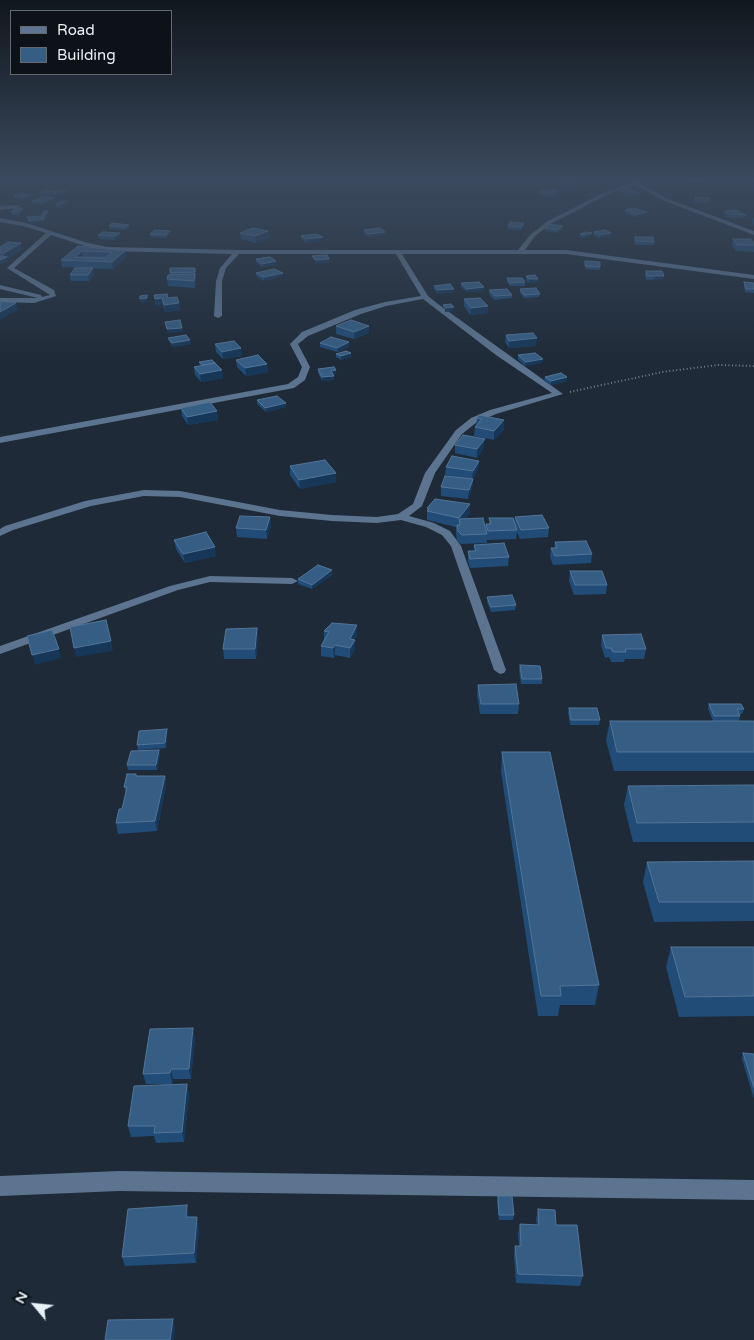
<!DOCTYPE html>
<style>
body{margin:0}
#map{position:relative;width:754px;height:1340px;overflow:hidden;background:#1e2a37;font-family:"Varela Round",sans-serif}
canvas{display:block}
.legend{position:absolute;left:10px;top:10px;width:162px;height:65px;box-sizing:border-box;background:#0c1218;border:1px solid #646a72;margin:0;padding:6px 9px;list-style:none;font-size:15px;color:#e7eff8}
.legend li{display:flex;align-items:center;gap:10px;height:25px}
.legend b{width:25px;border:1px solid #646a72}
.north{position:absolute;left:10px;top:1280px;width:50px;height:50px;-webkit-text-stroke:4px #0c1218;paint-order:stroke;rotate:298deg;font-size:14px;font-weight:700;line-height:20px;text-align:center;color:#e7eff8}
.north::after{content:'';display:block;margin:auto;width:18px;height:22px;background:#e7eff8;clip-path:polygon(50% 0,100% 100%,50% 72%,0 100%)}
</style>
<div id="map">
<canvas width="754" height="1340"></canvas>
<ul class="legend">
<li><b style="height:6px;background:#5c7490"></b>Road</li>
<li><b style="height:14px;background:#365e85"></b>Building</li>
</ul>
<div class="north">N</div>
</div>
<script>
const context = document.querySelector('canvas').getContext('2d');
context.lineJoin = 'round';
const poly = rows => new Path2D(rows.map(r => 'M' + r).join(''));
function trace(path, color, width, dash) { context.strokeStyle = color; context.lineWidth = width; context.lineCap = dash ? 'butt' : 'round'; context.setLineDash(dash || []); context.stroke(path); }
function fill(path, color) { context.fillStyle = color; context.fill(path, 'evenodd'); }
trace(poly([
 [570,392,662,372,718,365,754,366]
]), '#76808b', 2, [1, 2.5]);
fill(poly([
 [629,180,634,180,666,198,754,231,754,235,662,200,636,185,613,192,552,223,535,236,525,250,566,250,754,275,754,279,566,254,402,254,428,296,438,304,563,394,496,414,477,422,462,434,435,473,422,506,409,516,434,523,450,531,461,546,506,670,504,673,500,674,494,670,451,546,442,535,426,527,401,520,377,523,332,521,280,516,180,497,144,496,91,506,13,530,0,536,0,529,5,526,85,501,144,490,180,491,280,510,332,515,377,517,398,514,413,504,425,473,456,430,471,418,490,410,552,393,496,355,423,299,386,306,361,314,308,336,298,344,310,367,305,380,294,388,0,443,0,437,288,384,298,377,302,367,290,344,302,332,355,310,385,302,421,296,396,254,239,254,226,268,222,281,222,316,218,318,214,316,216,281,220,268,232,254,108,251,85,246,51,235,14,268,54,290,56,296,34,303,0,302,0,298,38,298,0,289,0,285,41,295,42,297,50,295,7,268,46,233,23,226,0,222,0,218,26,223,88,243,108,247,237,250,518,250,531,234,548,221,609,190,632,183,629,180],
 [20,205,18,208,0,210,0,206,20,205],
 [210,576,292,578,298,581,292,584,210,582,178,590,0,654,0,646,170,586,210,576],
 [119,1171,754,1180,754,1200,119,1191,0,1196,0,1176,119,1171]
]), '#5c7490');
fill(poly([
 [690,180,707,180,707,183,693,183],
 [559,182,579,184,571,187,559,185],
 [618,189,638,196,628,197,618,192],
 [53,191,53,192,66,191,67,194,60,196,53,195,53,194,47,196,41,195,41,192],
 [538,192,558,194,550,197,538,194],
 [14,195,30,195,31,198,25,200,14,198],
 [709,198,708,204,694,203,695,200],
 [32,201,53,201,43,205,33,204],
 [68,201,68,204,61,207,56,207,56,204],
 [625,210,646,215,637,217,624,213],
 [48,211,49,214,46,218,43,218,45,222,30,224,28,220,27,217,41,216],
 [725,211,746,215,745,218,729,218,724,214],
 [11,212,23,212,19,215,12,215],
 [753,218,754,218,754,225,752,224],
 [112,223,129,228,126,230,109,229,109,226],
 [524,223,523,226,521,230,507,229,508,226],
 [563,226,563,229,557,233,545,231,545,228],
 [364,230,385,235,369,237,364,233],
 [268,231,269,238,256,243,241,239,240,233],
 [594,232,611,236,599,238,593,235],
 [150,234,171,234,166,238,151,237],
 [580,234,591,236,585,238,580,237],
 [98,235,120,236,115,240,99,239],
 [301,236,323,237,323,241,306,243,301,239],
 [635,237,654,242,654,245,635,245,634,240],
 [733,239,754,243,754,252,736,251,732,245],
 [78,246,125,251,126,257,113,269,62,267,61,260],
 [0,247,22,249,7,259,7,261,0,264],
 [256,259,276,261,277,265,262,267,256,262],
 [585,261,600,267,600,270,585,269],
 [170,268,195,268,196,281,195,288,168,286,167,279,170,275],
 [646,271,664,276,663,279,646,280,645,275],
 [256,273,283,276,264,281,256,276],
 [70,275,94,275,89,281,71,281],
 [526,276,538,282,529,283,526,280],
 [507,278,525,282,525,286,510,286,507,282],
 [744,282,754,283,754,293,745,292,744,286],
 [461,283,484,287,484,291,467,292,461,287],
 [434,286,454,292,438,294,434,289],
 [520,289,540,294,539,297,524,298,520,293],
 [489,290,512,295,512,298,494,300,489,294],
 [154,295,168,298,179,303,180,310,165,312,163,305,156,306],
 [464,299,488,306,487,313,470,315,464,306],
 [336,326,369,333,354,339,336,334],
 [506,335,536,346,509,348,505,342],
 [168,338,191,344,173,347,169,341],
 [349,342,349,346,338,352,320,347,320,343],
 [215,344,242,356,223,359,216,352],
 [336,354,351,357,341,360,336,357],
 [518,355,542,363,525,366,518,359],
 [236,360,267,364,268,372,246,376,237,367],
 [199,362,223,378,201,382,195,375,194,367,200,366],
 [318,369,336,370,336,374,333,374,334,380,322,381,318,373],
 [545,377,567,377,567,381,551,385,544,381],
 [257,400,286,407,266,412,257,404],
 [181,408,217,411,218,420,188,425,182,416],
 [479,415,504,429,494,440,474,436,475,427,476,426,477,418],
 [455,445,484,447,477,458,455,453],
 [479,461,478,469,473,479,472,488,468,499,441,496,441,487,466,479,445,475,446,467],
 [290,466,336,473,336,482,300,489,290,475],
 [470,504,470,513,465,519,486,528,486,524,489,524,489,518,514,521,515,517,549,528,548,537,520,539,517,532,516,539,487,540,487,539,487,543,461,544,457,541,456,534,456,527,427,520,427,508],
 [270,517,271,526,267,539,237,537,236,528],
 [174,540,216,556,185,563,176,549],
 [555,542,592,554,591,563,553,565,550,557,551,548,554,548],
 [474,545,509,557,508,566,470,568,468,561,468,551,474,551],
 [570,571,607,585,606,594,574,595,569,581],
 [332,575,312,589,298,584,298,579],
 [487,597,516,605,515,610,491,612,487,602],
 [357,625,357,635,354,640,355,649,350,658,335,655,334,658,321,656,321,646,324,640,324,631],
 [257,628,258,638,256,659,224,659,223,649],
 [602,635,646,649,644,659,625,659,624,662,611,662,609,657,605,658,601,645],
 [520,665,542,679,542,684,521,684,519,670],
 [478,685,519,704,518,714,480,714,477,694],
 [709,704,744,709,742,714,739,714,740,716,739,721,754,721,754,771,614,771,606,740,610,721,713,721,708,709],
 [569,708,600,720,599,725,570,725,568,713],
 [167,734,166,748,138,750,137,745],
 [502,752,599,985,595,1005,560,1005,558,1016,538,1016,501,772],
 [160,755,157,770,128,770,127,765],
 [136,774,137,776,165,776,166,786,157,831,118,834,116,823,122,809,126,794,124,787],
 [754,785,754,842,633,842,624,805,628,786],
 [754,861,754,921,654,922,643,882,647,862],
 [671,947,754,947,754,1016,679,1017,666,967],
 [195,1038,191,1079,173,1079,172,1084,146,1084,143,1074],
 [743,1053,754,1054,754,1099,742,1059],
 [187,1084,189,1095,184,1142,156,1143,154,1136,131,1137,128,1126],
 [498,1196,514,1215,513,1220,499,1220,497,1201],
 [538,1209,556,1225,583,1276,580,1286,516,1283,514,1256,515,1246,519,1246,518,1234,520,1224,537,1225,536,1219],
 [189,1215,189,1217,199,1227,196,1263,125,1266,122,1257]
]), '#214c78');
fill(poly([
 [580,181,579,184,571,187,571,184],
 [53,191,53,194,47,196,46,193],
 [66,191,67,194,60,196,59,193],
 [558,191,558,194,550,197,551,194],
 [639,193,638,196,628,197,629,194],
 [30,195,31,198,25,200,25,197],
 [53,198,53,201,43,205,43,202],
 [68,201,68,204,61,207,61,204],
 [23,208,23,212,19,215,19,212],
 [48,211,49,214,46,218,45,215],
 [647,212,646,215,637,217,637,214],
 [44,219,45,222,30,224,29,221],
 [129,225,129,228,126,230,125,227],
 [563,226,563,229,557,233,557,230],
 [170,231,171,234,166,238,166,235],
 [268,231,269,238,256,243,255,236],
 [385,232,385,235,369,237,369,234],
 [120,233,120,236,115,240,115,236],
 [592,233,591,236,585,238,585,235],
 [611,233,611,236,599,238,600,235],
 [323,237,323,241,306,243,306,239],
 [21,243,22,249,7,259,7,261,0,264,0,260,5,258,4,253],
 [82,251,83,257,75,257],
 [125,251,126,257,113,269,112,262],
 [329,259,329,263,315,264,315,260],
 [276,261,277,265,262,267,262,264],
 [93,268,94,275,89,281,88,275],
 [283,273,283,276,264,281,264,277],
 [195,274,196,281,195,288,194,281],
 [655,276,664,276,663,279,654,280],
 [529,279,538,279,538,282,529,283],
 [484,287,484,291,467,292,467,289],
 [454,289,454,292,438,294,438,290],
 [147,298,148,302,141,303,140,299],
 [162,298,163,305,156,306,155,299],
 [16,303,18,310,0,320,0,312],
 [179,303,180,310,165,312,164,305],
 [488,306,487,313,470,315,471,308],
 [454,307,453,311,445,312,445,308],
 [369,326,369,333,354,339,354,332],
 [182,328,183,332,167,333,167,329],
 [537,338,536,346,509,348,509,341],
 [190,340,191,344,173,347,172,343],
 [349,342,349,346,338,352,337,348],
 [241,348,242,356,223,359,222,352],
 [351,353,351,357,341,360,341,356],
 [543,359,542,363,525,366,526,362],
 [267,364,268,372,246,376,245,368],
 [222,370,223,378,201,382,200,374],
 [336,370,336,374,331,375,331,371],
 [334,376,334,380,322,381,322,377],
 [567,377,567,381,551,385,551,381],
 [286,403,286,407,266,412,265,408],
 [217,411,218,420,188,425,187,417],
 [504,420,504,429,494,440,494,431],
 [485,439,484,447,477,458,477,449],
 [479,461,478,469,472,480,473,471],
 [336,473,336,482,300,489,299,480],
 [473,479,472,488,468,499,469,490],
 [470,504,470,513,460,525,459,519,458,527,459,518],
 [270,517,271,526,267,539,266,530],
 [215,547,216,556,185,563,183,554],
 [332,570,332,575,312,589,312,585],
 [357,625,357,635,350,649,350,639],
 [257,628,258,638,256,659,255,649],
 [355,640,355,649,350,658,350,648],
 [111,641,113,651,76,657,74,648],
 [335,645,335,655,334,658,333,648],
 [59,649,61,658,35,665,32,655],
 [167,729,167,734,166,748,165,743],
 [159,750,160,755,157,770,156,765],
 [165,776,166,786,157,831,155,821],
 [193,1028,195,1038,191,1079,189,1069],
 [171,1069,173,1079,172,1084,170,1073],
 [187,1084,189,1095,184,1142,182,1132],
 [187,1205,189,1215,189,1227,186,1217],
 [197,1217,199,1227,196,1263,194,1253],
 [173,1319,175,1328,174,1340,170,1340]
]), '#173758');
const building = poly([
 [565,180,571,180,580,181,571,184,559,182,565,180],
 [628,188,639,193,629,194,618,189,628,188],
 [546,189,558,191,551,194,538,192,546,189],
 [48,190,53,191,46,193,41,192,48,190],
 [60,190,66,191,59,193,53,192,60,190],
 [19,193,30,195,25,197,14,195,19,193],
 [42,197,53,198,43,202,32,201,42,197],
 [696,197,709,198,708,201,695,200,696,197],
 [62,201,68,201,61,204,56,204,62,201],
 [15,208,23,208,19,212,11,212,15,208],
 [634,208,647,212,637,214,625,210,634,208],
 [736,210,746,215,730,214,725,211,736,210],
 [44,211,48,211,45,215,42,215,44,219,29,221,27,217,41,216,44,211],
 [510,222,524,223,522,227,508,226,510,222],
 [112,223,129,225,125,227,109,226,112,223],
 [551,224,563,226,557,230,545,228,551,224],
 [253,228,268,231,255,236,240,233,253,228],
 [380,228,385,232,369,234,364,230,380,228],
 [155,230,170,231,166,235,150,234,155,230],
 [605,230,611,233,600,235,594,232,605,230],
 [103,232,120,233,115,236,98,235,103,232],
 [586,232,592,233,585,235,580,234,586,232],
 [316,234,323,237,306,239,301,236,316,234],
 [635,237,653,237,654,242,636,241,635,237],
 [733,239,751,239,754,243,754,245,737,245,733,239],
 [8,242,21,243,4,253,0,253,0,247,8,242],
 [78,246,125,251,112,262,61,260,78,246],
 [82,251,112,252,105,258,75,257,82,251],
 [327,255,329,259,315,260,312,256,327,255],
 [1,256,7,257,0,260,0,257,1,256],
 [270,257,276,261,262,264,256,259,270,257],
 [585,261,600,262,600,267,585,266,585,261],
 [75,268,93,268,88,275,70,275,75,268],
 [170,268,195,268,195,272,170,273,170,268],
 [274,269,283,273,264,277,256,273,274,269],
 [646,271,662,271,664,276,647,276,646,271],
 [195,274,194,281,167,279,168,275,195,274],
 [535,275,538,279,529,279,526,276,535,275],
 [507,278,522,278,525,282,510,283,507,278],
 [479,282,484,287,467,289,461,283,479,282],
 [744,282,754,283,754,289,746,289,744,282],
 [450,284,454,289,438,290,434,286,450,284],
 [536,288,540,294,524,295,520,289,536,288],
 [507,289,512,295,495,296,489,290,507,289],
 [167,294,168,298,177,297,179,303,164,305,162,298,155,299,154,295,167,294],
 [147,295,147,298,140,299,140,296,147,295],
 [480,298,488,306,471,308,464,299,480,298],
 [0,301,16,303,0,312,0,301],
 [451,304,454,307,445,308,443,305,451,304],
 [180,320,182,328,167,329,165,322,180,320],
 [351,320,369,326,354,332,336,326,351,320],
 [533,333,537,338,509,341,506,335,533,333],
 [186,335,190,340,172,343,168,338,186,335],
 [331,337,349,342,337,348,320,343,331,337],
 [234,341,241,348,222,352,215,344,234,341],
 [346,351,351,353,341,356,336,354,346,351],
 [535,353,543,359,526,362,518,355,535,353],
 [258,355,267,364,245,368,236,360,258,355],
 [212,360,215,363,203,365,199,362,212,360],
 [215,363,222,370,200,374,194,367,215,363],
 [334,367,336,370,331,371,334,376,322,377,318,369,334,367],
 [561,373,567,377,551,381,545,377,561,373],
 [277,396,286,403,265,408,257,400,277,396],
 [210,402,217,411,187,417,181,408,210,402],
 [479,415,504,420,494,431,475,427,482,419,477,418,479,415],
 [463,435,485,439,477,449,455,445,463,435],
 [452,456,479,461,473,471,446,467,452,456],
 [325,460,336,473,299,480,290,466,325,460],
 [445,476,473,479,469,490,441,487,445,476],
 [435,499,470,504,459,518,427,511,429,509,427,508,435,499],
 [542,515,549,528,521,530,515,517,542,515],
 [240,516,270,517,266,530,236,528,240,516],
 [483,518,487,534,462,535,458,531,457,525,460,525,459,519,483,518],
 [489,518,513,518,517,530,488,531,486,524,491,524,489,518],
 [206,532,215,547,183,554,174,540,206,532],
 [586,541,592,554,555,556,551,548,557,548,555,542,586,541],
 [504,543,509,557,470,559,468,551,476,551,474,545,504,543],
 [318,565,332,570,312,585,298,579,318,565],
 [570,571,602,571,607,585,575,585,570,571],
 [512,595,516,605,491,607,487,597,512,595],
 [106,620,111,641,74,648,70,627,106,620],
 [332,623,357,625,350,639,355,640,350,648,335,645,333,648,321,646,329,632,324,631,332,623],
 [257,628,255,649,223,649,226,629,257,628],
 [52,630,59,649,32,655,27,636,52,630],
 [641,634,646,649,625,649,626,652,613,652,611,648,606,648,602,635,641,634],
 [520,665,540,666,542,679,522,679,520,665],
 [516,684,519,704,481,704,478,685,516,684],
 [709,704,741,704,744,709,737,709,740,716,714,716,709,704],
 [569,708,597,708,600,720,571,720,569,708],
 [610,721,754,721,754,752,617,752,610,721],
 [167,729,165,743,137,745,139,731,167,729],
 [159,750,156,765,127,765,131,751,159,750],
 [502,752,550,752,599,985,560,986,561,996,541,996,502,752],
 [127,774,136,774,136,776,165,776,155,821,116,823,119,809,122,809,127,787,124,787,127,774],
 [754,785,754,822,637,823,628,786,754,785],
 [754,861,754,902,659,902,647,862,754,861],
 [671,947,754,947,754,996,685,997,671,947],
 [193,1028,189,1069,171,1069,170,1073,143,1074,150,1029,193,1028],
 [743,1053,754,1054,754,1088,743,1053],
 [187,1084,182,1132,154,1133,155,1126,128,1126,134,1086,187,1084],
 [498,1196,512,1196,514,1215,499,1215,498,1196],
 [187,1205,186,1217,197,1217,194,1253,122,1257,128,1209,187,1205],
 [538,1209,555,1210,556,1225,577,1225,583,1276,518,1274,515,1246,521,1246,520,1224,539,1225,538,1209],
 [173,1319,170,1340,105,1340,108,1320,173,1319]
]);
fill(building, '#365e85');
trace(building, '#527497', 1);
const sky = context.createLinearGradient(0, 0, 0, 367);
sky.addColorStop(0, '#10171e');
sky.addColorStop(0.49, '#3b4a5e');
sky.addColorStop(1, '#3b4a5e00');
context.fillStyle = sky;
context.fillRect(0, 0, 754, 367);
</script>
